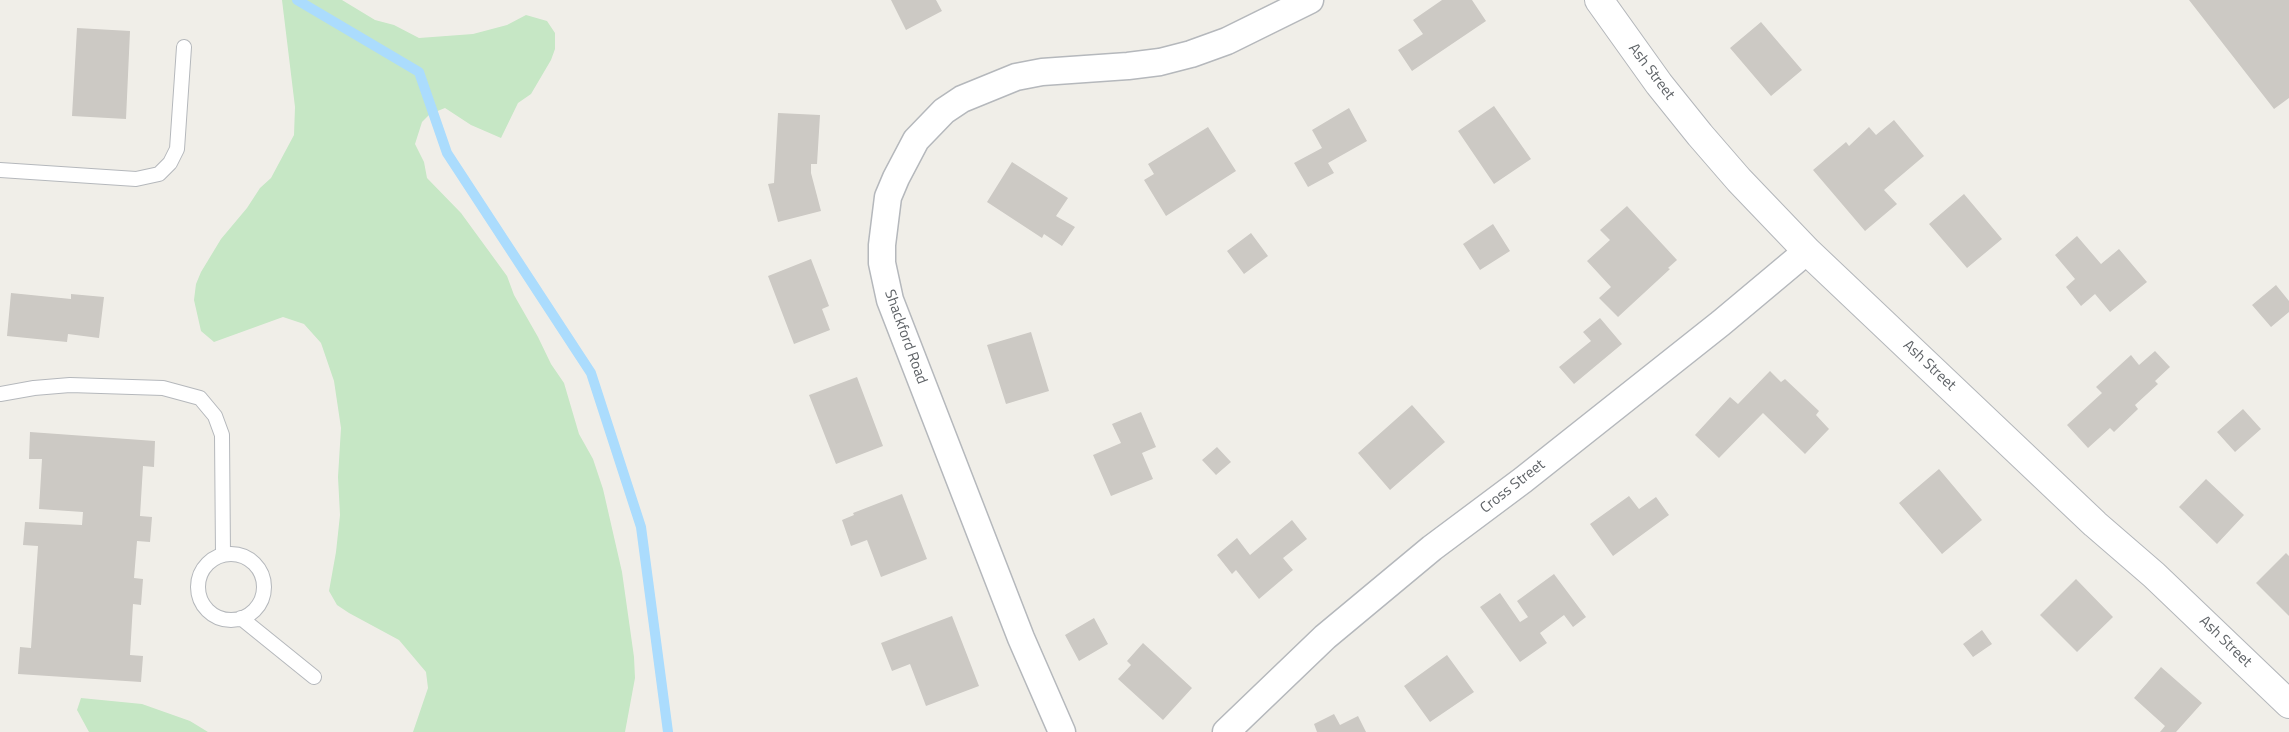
<!DOCTYPE html>
<style>
body{margin:0}
canvas{display:block;background:#f0eee8}
</style>
<canvas width="2289" height="732"></canvas>
<script>
const context = document.querySelector('canvas').getContext('2d');
context.lineJoin = 'round';
function fill(path, color) { context.fillStyle = color; context.fill(path, 'evenodd'); }
const poly = rows => new Path2D(rows.map(r => 'M' + r).join(''));
function trace(path, color, width, dash) { context.strokeStyle = color; context.lineWidth = width; context.lineCap = dash ? 'butt' : 'round'; context.setLineDash(dash || []); context.stroke(path); }
function drawText(font, color, halo, rows, align = 'center') {
  context.font = font + ' "Titillium Web",sans-serif'; context.lineWidth = 4; context.setLineDash([]); context.textBaseline = 'middle'; context.strokeStyle = halo; context.fillStyle = color; for (const [text, x, y, turn = 0] of rows) {
    context.save(); context.translate(x, y); context.rotate((+turn || 0) * Math.PI / 180); context.textAlign = isNaN(turn) ? turn : align; if (halo) context.strokeText(text, 0, 0); context.fillText(text, 0, 0); context.restore();
  }
}
fill(poly([
 [282,0,342,0,375,20,394,25,419,38,473,34,507,25,526,15,547,21,555,33,555,49,551,60,531,94,518,103,501,138,471,125,445,108,430,114,422,122,415,144,424,162,427,178,461,213,507,276,514,295,538,337,551,364,564,383,579,434,593,459,603,489,622,572,634,657,635,678,625,732,413,732,428,688,426,672,399,640,349,613,337,605,329,591,336,552,340,515,338,477,341,428,334,381,321,343,304,324,283,317,214,342,201,331,194,300,196,284,201,272,221,239,247,208,260,188,271,178,294,135,295,107],
 [81,698,142,704,190,721,208,732,89,732,77,710]
]), '#c6e7c5');
trace(poly([
 [297,0,419,72,447,153,591,373,641,527,668,732]
]), '#abdcfd', 10);
fill(poly([
 [891,0,936,0,942,11,906,30],
 [1442,0,1472,0,1486,21,1412,71,1398,50,1423,34,1413,20],
 [2189,0,2289,0,2289,98,2274,109],
 [1761,22,1802,70,1771,96,1730,48],
 [77,28,130,31,126,119,72,116],
 [1494,106,1531,159,1494,184,1458,131],
 [1349,108,1367,141,1328,163,1334,173,1308,187,1294,163,1322,148,1312,130],
 [778,113,820,115,817,164,811,164,811,173,821,211,778,222,768,184,774,183],
 [1894,120,1924,156,1884,190,1897,204,1865,231,1813,170,1846,142,1849,146,1869,127,1876,135],
 [1208,127,1236,171,1166,216,1144,180,1154,174,1148,164],
 [1012,162,1068,198,1056,216,1075,227,1062,246,1044,234,1042,238,987,202],
 [1964,194,2002,239,1967,268,1929,224],
 [1627,206,1677,260,1668,268,1670,269,1618,317,1599,298,1611,287,1587,261,1610,240,1600,230],
 [1493,224,1510,251,1480,270,1463,244],
 [1251,233,1268,256,1244,274,1227,251],
 [2077,236,2101,264,2119,249,2147,282,2110,312,2095,294,2081,306,2066,287,2075,279,2055,255],
 [811,259,829,306,822,309,830,330,794,344,768,276],
 [2276,285,2289,301,2289,312,2271,327,2252,305],
 [11,293,71,299,71,294,104,297,99,338,68,334,67,342,7,336],
 [1600,318,1622,344,1574,384,1559,367,1591,341,1583,332],
 [1031,332,1049,391,1006,404,987,345],
 [2155,351,2170,367,2155,381,2158,384,2135,405,2138,409,2114,432,2110,428,2088,448,2067,425,2102,393,2096,387,2131,355,2139,365],
 [1770,371,1781,382,1785,379,1819,411,1816,415,1829,429,1805,454,1763,413,1719,458,1695,435,1730,397,1738,404],
 [857,377,883,446,836,464,809,395],
 [1412,405,1445,442,1390,490,1358,453],
 [2243,409,2261,429,2235,452,2217,432],
 [1141,412,1156,447,1142,453,1153,479,1111,496,1093,455,1121,443,1112,424],
 [30,432,155,441,154,467,143,466,140,516,152,517,150,542,137,541,134,578,143,579,141,605,133,604,130,655,143,656,141,682,18,674,20,647,31,648,38,546,23,545,25,522,82,525,83,512,39,509,42,459,29,459],
 [1217,447,1231,462,1216,475,1202,460],
 [1939,469,1982,520,1942,554,1899,503],
 [2206,479,2244,515,2217,544,2179,507],
 [902,494,927,559,881,577,867,540,851,546,842,520,854,515,853,513],
 [1629,496,1639,509,1656,497,1669,515,1613,556,1590,524],
 [1292,520,1307,539,1283,558,1293,570,1259,599,1236,570,1232,574,1217,555,1237,538,1250,555],
 [2286,553,2289,556,2289,616,2256,583],
 [1554,574,1586,617,1573,627,1564,615,1540,633,1547,643,1520,662,1480,607,1500,593,1520,622,1528,617,1517,601],
 [2076,579,2113,617,2077,652,2040,615],
 [952,616,979,686,926,706,910,664,892,671,881,643],
 [1094,618,1108,644,1079,661,1065,635],
 [1982,630,1992,644,1973,657,1963,644],
 [1143,643,1192,688,1163,720,1118,679,1131,665,1127,661],
 [1447,655,1474,692,1430,722,1404,686],
 [2161,667,2202,703,2176,732,2160,732,2165,726,2134,698],
 [1334,714,1340,725,1358,716,1366,732,1317,732,1314,724]
]), '#ccc9c4');
const lane = poly([
 [0,170,136,179,159,174,170,163,177,149,184,47],
 [0,394,34,388,70,385,163,388,200,398,215,416,222,435,223,555],
 '198 587a33 33 0 1 1 66 0a33 33 0 1 1-66 0Z',
 [241,618,314,677]
]);
const street = poly([
 [1062,732,1021,638,890,300,882,263,882,245,888,197,896,178,916,140,944,111,962,99,1016,77,1042,72,1128,66,1160,62,1191,54,1227,41,1310,0],
 [1226,732,1325,637,1432,548,1523,480,1721,323,1807,251]
]);
const secondary = poly([
 [1599,0,1659,84,1700,135,1739,180,1807,251,2095,524,2154,575,2289,704]
]);
trace(lane, '#b5b8bc', 16);
trace(street, '#b5b8bc', 29);
trace(secondary, '#b4b7bb', 30);
trace(lane, '#fff', 14);
trace(street, '#fff', 26);
trace(secondary, '#fff', 28);
drawText('15px', '#5f6367', '#fff', [
 ["Ash Street",1651,72,53],
 ["Shackford Road",905,337,70],
 ["Ash Street",1929,366,43],
 ["Cross Street",1513,487,-38],
 ["Ash Street",2225,642,44]
]);
</script>
